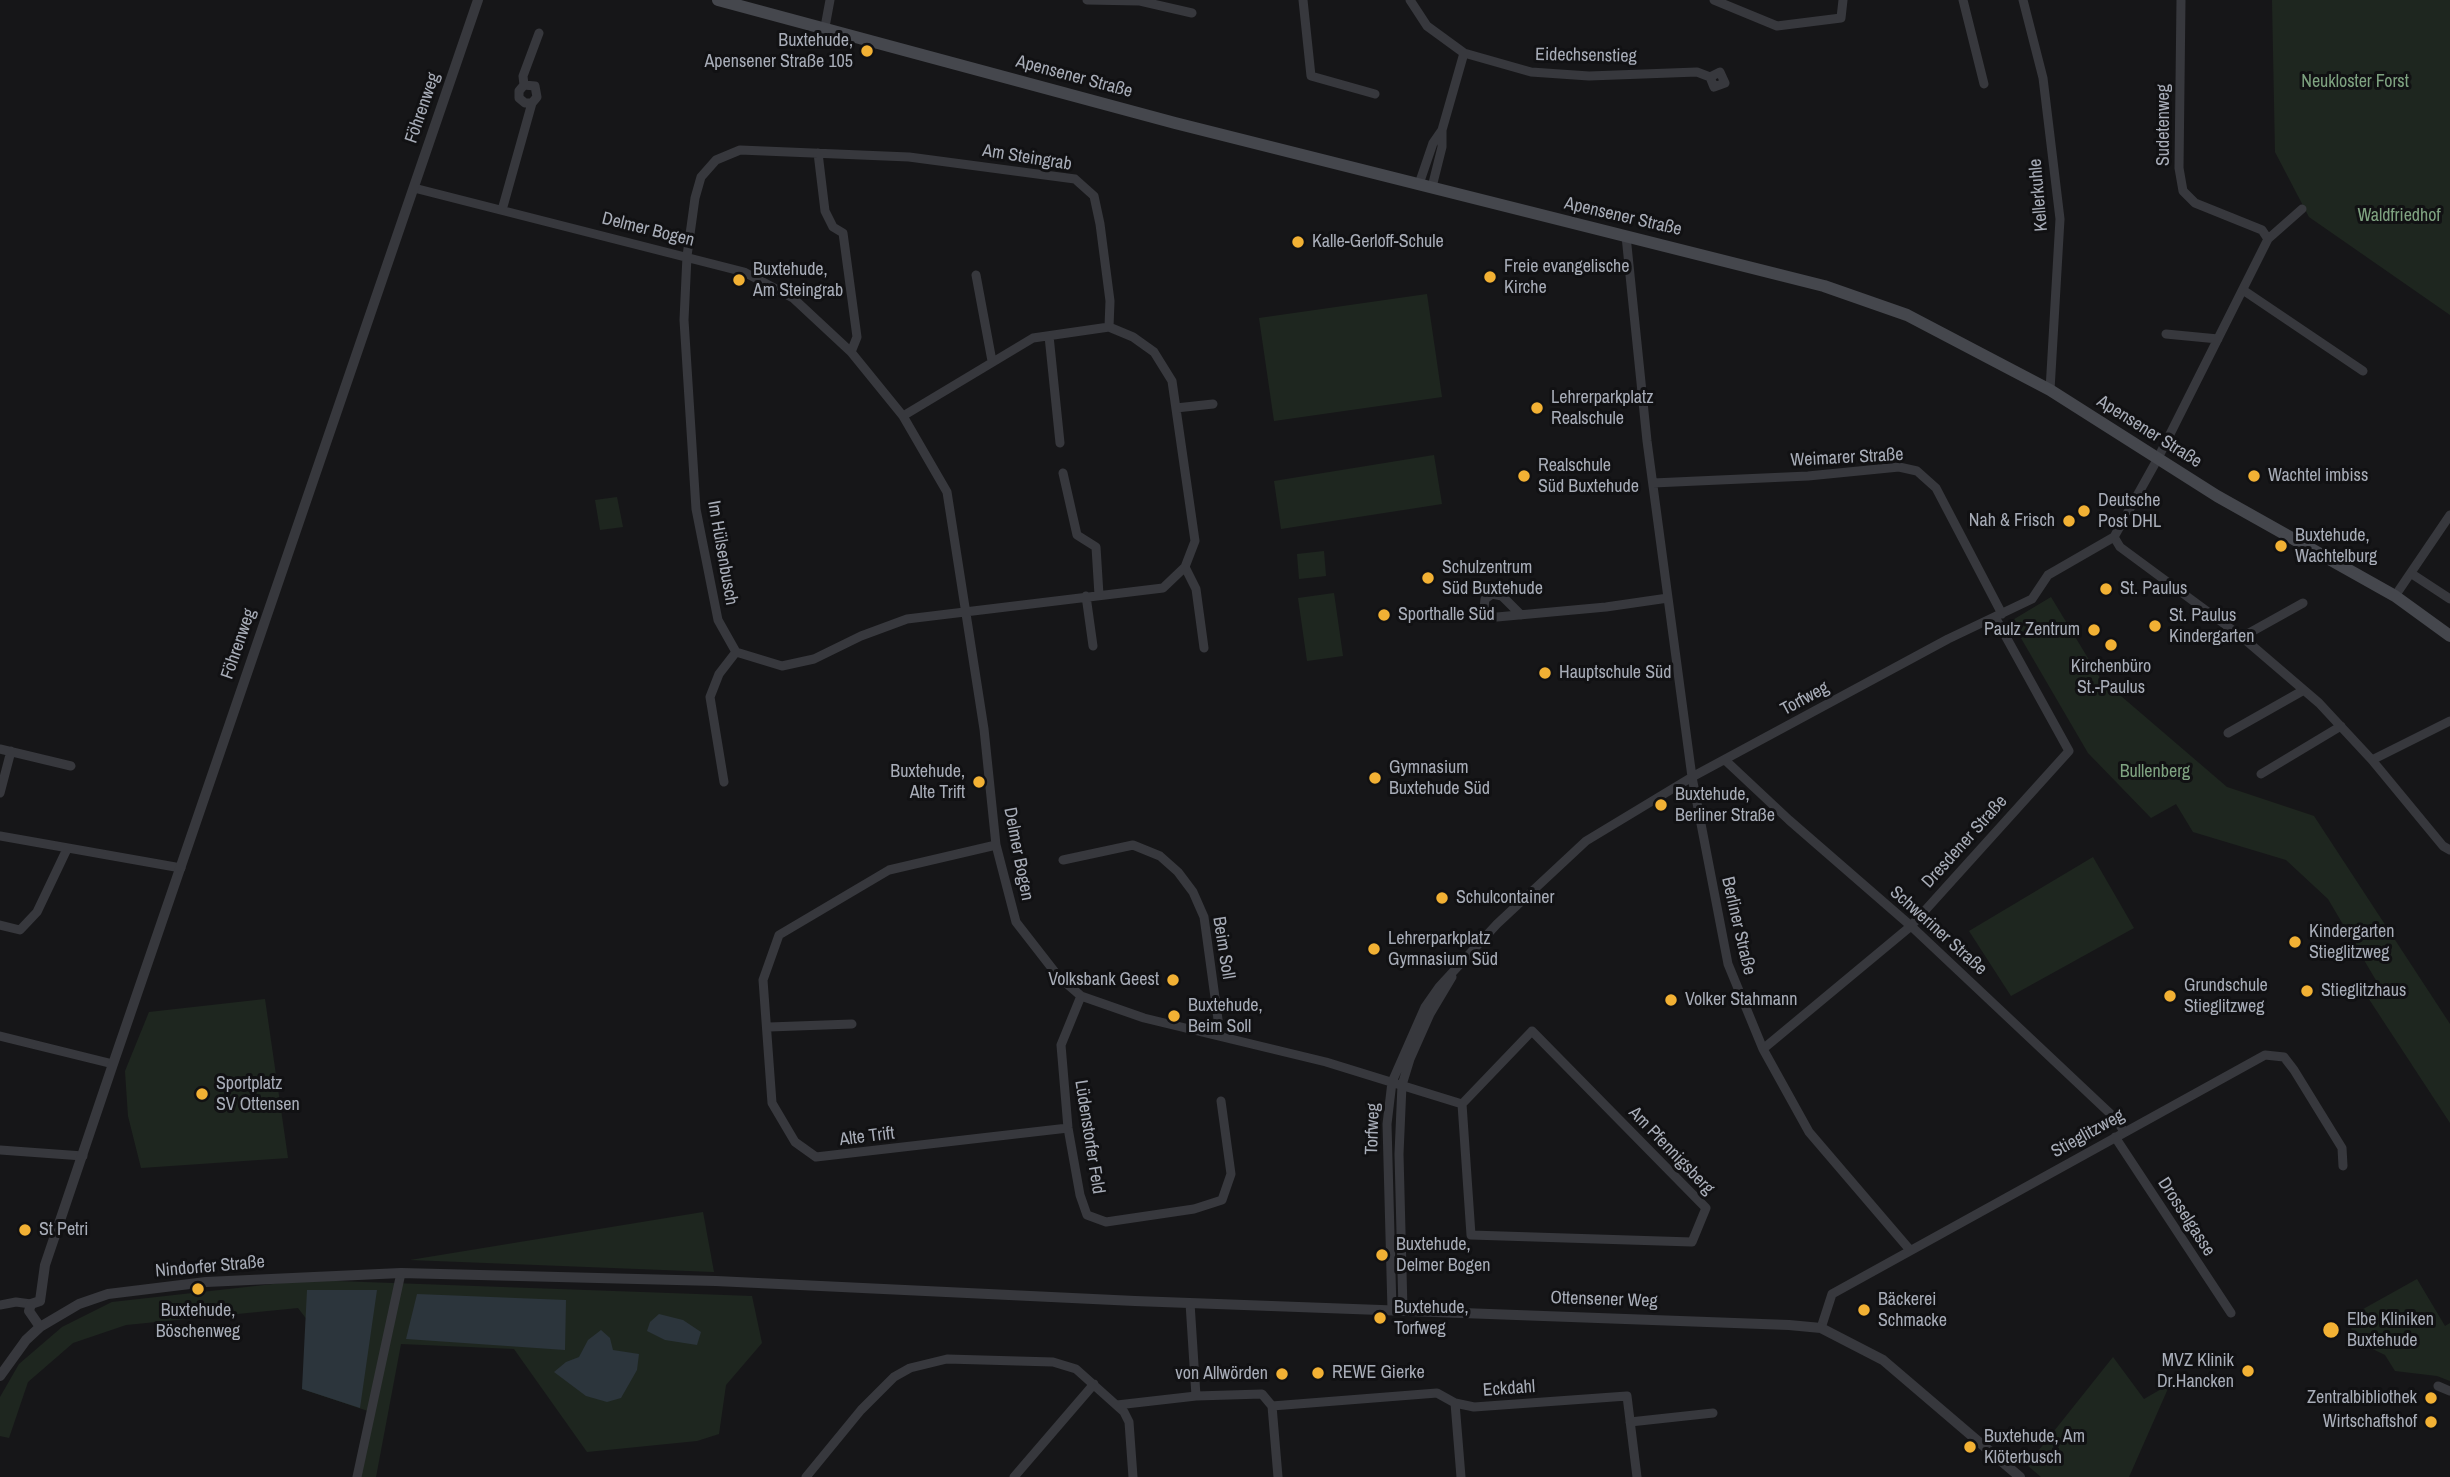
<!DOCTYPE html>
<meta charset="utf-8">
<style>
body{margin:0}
canvas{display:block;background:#161618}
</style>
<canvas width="2450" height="1477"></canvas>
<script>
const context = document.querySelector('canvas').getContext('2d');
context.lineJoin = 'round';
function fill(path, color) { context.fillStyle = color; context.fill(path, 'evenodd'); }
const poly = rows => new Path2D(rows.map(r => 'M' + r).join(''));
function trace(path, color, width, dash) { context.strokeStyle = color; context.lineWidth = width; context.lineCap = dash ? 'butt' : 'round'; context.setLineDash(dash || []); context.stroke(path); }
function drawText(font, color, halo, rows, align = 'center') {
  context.font = font + ' "Archivo Narrow",sans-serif'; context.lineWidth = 6; context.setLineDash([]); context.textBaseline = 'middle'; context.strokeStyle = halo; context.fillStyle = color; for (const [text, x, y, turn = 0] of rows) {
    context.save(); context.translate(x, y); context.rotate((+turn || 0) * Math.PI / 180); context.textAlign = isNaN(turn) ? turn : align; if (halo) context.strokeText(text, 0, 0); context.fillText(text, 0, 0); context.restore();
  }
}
fill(poly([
 [2272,0,2450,0,2450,315,2309,217,2275,152],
 [1427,294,1442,397,1274,421,1259,318],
 [1434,455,1442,504,1281,529,1274,481],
 [617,497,623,527,600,530,595,500],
 [1324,551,1326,576,1299,579,1297,554],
 [1334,593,1343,656,1307,661,1298,598],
 [2051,597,2100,678,2227,787,2314,816,2450,1024,2450,1123,2363,990,2377,982,2328,899,2286,860,2193,832,2176,804,2151,818,2088,753,2011,621],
 [2093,857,2134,928,2011,996,1969,931],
 [265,999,288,1158,141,1168,128,1116,125,1071,149,1012],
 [703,1212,714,1272,410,1260],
 [2417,1279,2445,1326,2450,1323,2450,1381,2437,1376,2395,1371,2385,1355,2354,1340,2350,1323,2356,1313],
 [309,1280,752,1296,762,1343,726,1385,719,1434,697,1441,587,1452,514,1349,401,1344,376,1477,357,1477,371,1412,302,1389,308,1321,298,1308,126,1325,73,1343,28,1382,9,1438,0,1436,0,1397,19,1364,62,1327,112,1302],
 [2113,1357,2144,1399,2170,1384,2129,1477,2041,1477,2027,1465]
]), '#1e261f');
fill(poly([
 [307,1290,377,1290,360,1408,302,1389],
 [417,1294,566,1300,565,1350,406,1339],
 [659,1314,683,1320,701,1332,697,1345,665,1340,647,1331,650,1322],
 [601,1330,610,1338,613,1350,639,1354,637,1370,621,1398,607,1402,586,1396,554,1372,566,1362,579,1357,588,1340]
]), '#2c353c');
trace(poly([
 [1087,0,1140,1,1192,13],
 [1303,0,1311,76,1375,94],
 [1410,0,1427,26,1464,53,1442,130,1442,147,1432,187],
 [1714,0,1777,26,1841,18,1843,0],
 [1963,0,1984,84],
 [2023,0,2043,78,2060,219,2050,390],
 [2181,0,2179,168,2183,191,2195,203,2262,230,2268,239],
 [825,27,830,0],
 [1464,53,1531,72,1589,76,1697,72,1710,77,1714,87,1725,83,1720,72,1710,77],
 [524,85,523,76,539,33],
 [818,153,825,211,833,227,843,233,857,337,851,352],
 [1419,184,1433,143,1442,130],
 [414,188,744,272,793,298,851,352,903,416,947,492,984,729,996,845,1016,922,1058,976,1081,996,1144,1018,1326,1062,1462,1104,1471,1235,1692,1242,1706,1208,1532,1031,1462,1104],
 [502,210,532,103,537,97,535,86,524,85,519,91,519,98,525,103,532,103],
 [1626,236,1647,441,1692,777,1728,964,1763,1049,1809,1132,1910,1250],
 [976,275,992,361],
 [2243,290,2363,371],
 [2166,334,2218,339],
 [1049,336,1060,443],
 [1176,408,1213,404],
 [903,416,1033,338,1109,327,1133,337,1154,352,1172,381,1195,541,1185,567,1163,588,907,619,861,636,814,659,782,666,736,652,718,620,696,509,684,320,687,256,695,198,701,177,716,160,740,150,909,157,1075,179,1094,196,1100,224,1110,301,1109,327],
 [1063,473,1077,535,1096,547,1099,595],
 [1653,483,1808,476,1899,467,1917,471,1936,488,2002,614],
 [2114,537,2120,547,2242,637,2319,703,2372,760,2443,846,2450,850],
 [1185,567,1196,589,1204,648],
 [2412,574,2450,599],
 [1086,596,1093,646],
 [2395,596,2450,515],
 [1521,615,1502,596,1492,594,1485,599,1484,608,1489,615,1497,617,1606,607,1668,598],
 [2242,637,2303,603],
 [2228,733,2304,690],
 [0,749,71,766],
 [1725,760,1789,820,1911,926,2117,1120,2124,1132],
 [2372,760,2450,721],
 [2261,774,2341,726],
 [724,782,710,697,719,674,736,652],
 [0,793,11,751],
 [0,836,181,868],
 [996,845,889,870,779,935,763,980,772,1103,795,1142,816,1157,1068,1128],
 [1063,860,1133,845,1160,856,1178,872,1193,892,1204,917,1220,1034],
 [0,925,20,930,37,912,67,849],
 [1081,996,1061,1045,1068,1128,1080,1195,1087,1215,1106,1222,1194,1209,1222,1200,1231,1174,1221,1101],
 [769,1027,852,1024],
 [0,1036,113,1064],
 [1763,1049,1911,926,2069,751,1995,617],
 [2115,1137,2231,1313],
 [0,1150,83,1156],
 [0,1305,16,1302,31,1304],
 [1392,1310,1387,1124,1392,1082,1425,1007,1439,987,1497,924,1586,841,1692,777,1948,639,2032,599,2048,575,2114,537,2157,460,2268,239,2302,209],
 [1403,1310,1399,1154,1402,1085,1410,1059,1430,1014,1452,977],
 [1821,1328,1832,1294,2265,1055,2284,1057,2294,1070,2342,1148,2343,1166],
 [2438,1386,2450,1391],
 [1196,1396,1262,1394,1272,1406,1278,1477],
 [1455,1403,1461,1477],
 [1117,1405,1196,1396,1190,1303],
 [1272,1406,1437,1393,1455,1403,1474,1407,1627,1396,1637,1477],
 [1630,1422,1713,1413],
 [357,1477,401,1273],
 [806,1477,861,1410,894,1377,910,1368,947,1359,1053,1362,1076,1369,1124,1412,1129,1422,1133,1477],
 [1014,1477,1094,1384]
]), '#37383d', 9);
trace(poly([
 [40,1301,45,1265,113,1064,478,0],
 [40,1301,31,1304,29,1311,40,1327],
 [0,1376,26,1340,40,1327,79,1304,108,1294,206,1282,401,1273,716,1281,1135,1301,1789,1325,1821,1328,1883,1360,2020,1477]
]), '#37383d', 10);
trace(poly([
 [718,0,1175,123,1824,286,1907,315,2050,390,2217,496,2395,596,2450,636]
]), '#45474d', 12);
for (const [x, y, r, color] of [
 [867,51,7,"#f2b134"],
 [1298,242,7,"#f2b134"],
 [1490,277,7,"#f2b134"],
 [739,280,7,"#f2b134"],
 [1537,408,7,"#f2b134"],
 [1524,476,7,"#f2b134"],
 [2254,476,7,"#f2b134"],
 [2084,511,7,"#f2b134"],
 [2069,521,7,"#f2b134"],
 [2281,546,7,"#f2b134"],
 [1428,578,7,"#f2b134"],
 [2106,589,7,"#f2b134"],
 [1384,615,7,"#f2b134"],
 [2155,626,7,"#f2b134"],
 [2094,630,7,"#f2b134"],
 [2111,645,7,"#f2b134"],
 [1545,673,7,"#f2b134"],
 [1375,778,7,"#f2b134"],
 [979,782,7,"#f2b134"],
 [1661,805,7,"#f2b134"],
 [1442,898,7,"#f2b134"],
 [2295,942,7,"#f2b134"],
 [1374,949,7,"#f2b134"],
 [1173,980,7,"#f2b134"],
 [2307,991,7,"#f2b134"],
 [2170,996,7,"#f2b134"],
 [1671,1000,7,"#f2b134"],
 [1174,1016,7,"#f2b134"],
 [202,1094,7,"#f2b134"],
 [25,1230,7,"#f2b134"],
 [1382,1255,7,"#f2b134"],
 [198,1289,7,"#f2b134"],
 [1864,1310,7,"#f2b134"],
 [1380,1318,7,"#f2b134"],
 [2331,1330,9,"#f2b134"],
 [2248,1371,7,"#f2b134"],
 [1318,1373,7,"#f2b134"],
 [1282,1374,7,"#f2b134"],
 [2431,1398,7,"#f2b134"],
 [2431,1422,7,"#f2b134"],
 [1970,1447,7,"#f2b134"]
]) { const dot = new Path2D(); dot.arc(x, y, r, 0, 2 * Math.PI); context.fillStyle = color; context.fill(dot); trace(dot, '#111113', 2.5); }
drawText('18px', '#a8adb8', '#111113', [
 ["Buxtehude,",853,41,"right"],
 ["Apensener Straße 105",853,62,"right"],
 ["Kalle-Gerloff-Schule",1312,242],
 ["Freie evangelische",1504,267],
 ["Kirche",1504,288],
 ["Buxtehude,",753,270],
 ["Am Steingrab",753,291],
 ["Lehrerparkplatz",1551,398],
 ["Realschule",1551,419],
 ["Realschule",1538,466],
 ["Süd Buxtehude",1538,487],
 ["Wachtel imbiss",2268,476],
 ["Deutsche",2098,501],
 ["Post DHL",2098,522],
 ["Nah & Frisch",2055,521,"right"],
 ["Buxtehude,",2295,536],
 ["Wachtelburg",2295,557],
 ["Schulzentrum",1442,568],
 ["Süd Buxtehude",1442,589],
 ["St. Paulus",2120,589],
 ["Sporthalle Süd",1398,615],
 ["St. Paulus",2169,616],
 ["Kindergarten",2169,637],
 ["Paulz Zentrum",2080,630,"right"],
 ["Kirchenbüro",2111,667,"center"],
 ["St.-Paulus",2111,688,"center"],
 ["Hauptschule Süd",1559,673],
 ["Gymnasium",1389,768],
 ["Buxtehude Süd",1389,789],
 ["Buxtehude,",965,772,"right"],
 ["Alte Trift",965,793,"right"],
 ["Buxtehude,",1675,795],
 ["Berliner Straße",1675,816],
 ["Schulcontainer",1456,898],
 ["Kindergarten",2309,932],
 ["Stieglitzweg",2309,953],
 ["Lehrerparkplatz",1388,939],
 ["Gymnasium Süd",1388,960],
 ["Volksbank Geest",1159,980,"right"],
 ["Grundschule",2184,986],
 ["Stieglitzweg",2184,1007],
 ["Stieglitzhaus",2321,991],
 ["Volker Stahmann",1685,1000],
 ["Buxtehude,",1188,1006],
 ["Beim Soll",1188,1027],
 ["Sportplatz",216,1084],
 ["SV Ottensen",216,1105],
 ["St Petri",39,1230],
 ["Buxtehude,",1396,1245],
 ["Delmer Bogen",1396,1266],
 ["Bäckerei",1878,1300],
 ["Schmacke",1878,1321],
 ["Buxtehude,",1394,1308],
 ["Torfweg",1394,1329],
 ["Buxtehude,",198,1311,"center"],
 ["Böschenweg",198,1332,"center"],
 ["Elbe Kliniken",2347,1320],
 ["Buxtehude",2347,1341],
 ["MVZ Klinik",2234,1361,"right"],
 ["Dr.Hancken",2234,1382,"right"],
 ["REWE Gierke",1332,1373],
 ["von Allwörden",1268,1374,"right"],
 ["Zentralbibliothek",2417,1398,"right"],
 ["Wirtschaftshof",2417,1422,"right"],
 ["Buxtehude, Am",1984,1437],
 ["Klöterbusch",1984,1458]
], 'left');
drawText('18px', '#a8adb8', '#111113', [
 ["Eidechsenstieg",1586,56,1],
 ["Apensener Straße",1074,77,15],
 ["Föhrenweg",423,108,-71],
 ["Sudetenweg",2164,125,-90],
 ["Am Steingrab",1027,158,9],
 ["Kellerkuhle",2039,195,-95],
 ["Apensener Straße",1623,217,13],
 ["Delmer Bogen",648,230,14],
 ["Apensener Straße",2149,432,32],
 ["Weimarer Straße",1847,458,-3],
 ["Im Hülsenbusch",722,553,80],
 ["Föhrenweg",239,644,-71],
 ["Torfweg",1805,699,-28],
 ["Dresdener Straße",1965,842,-48],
 ["Delmer Bogen",1018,854,79],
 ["Berliner Straße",1738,926,77],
 ["Schweriner Straße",1938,931,42],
 ["Beim Soll",1223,948,81],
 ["Torfweg",1373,1129,-88],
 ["Stieglitzweg",2088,1134,-29],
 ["Alte Trift",867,1137,-7],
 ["Lüdenstorfer Feld",1089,1137,81],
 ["Am Pfennigsberg",1671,1151,46],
 ["Drosselgasse",2186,1217,57],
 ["Nindorfer Straße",210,1267,-5],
 ["Ottensener Weg",1604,1300,2],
 ["Eckdahl",1509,1389,-4]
]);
drawText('18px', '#7fa381', '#111113', [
 ["Neukloster Forst",2355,82],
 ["Waldfriedhof",2399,216],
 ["Bullenberg",2155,772]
]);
</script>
